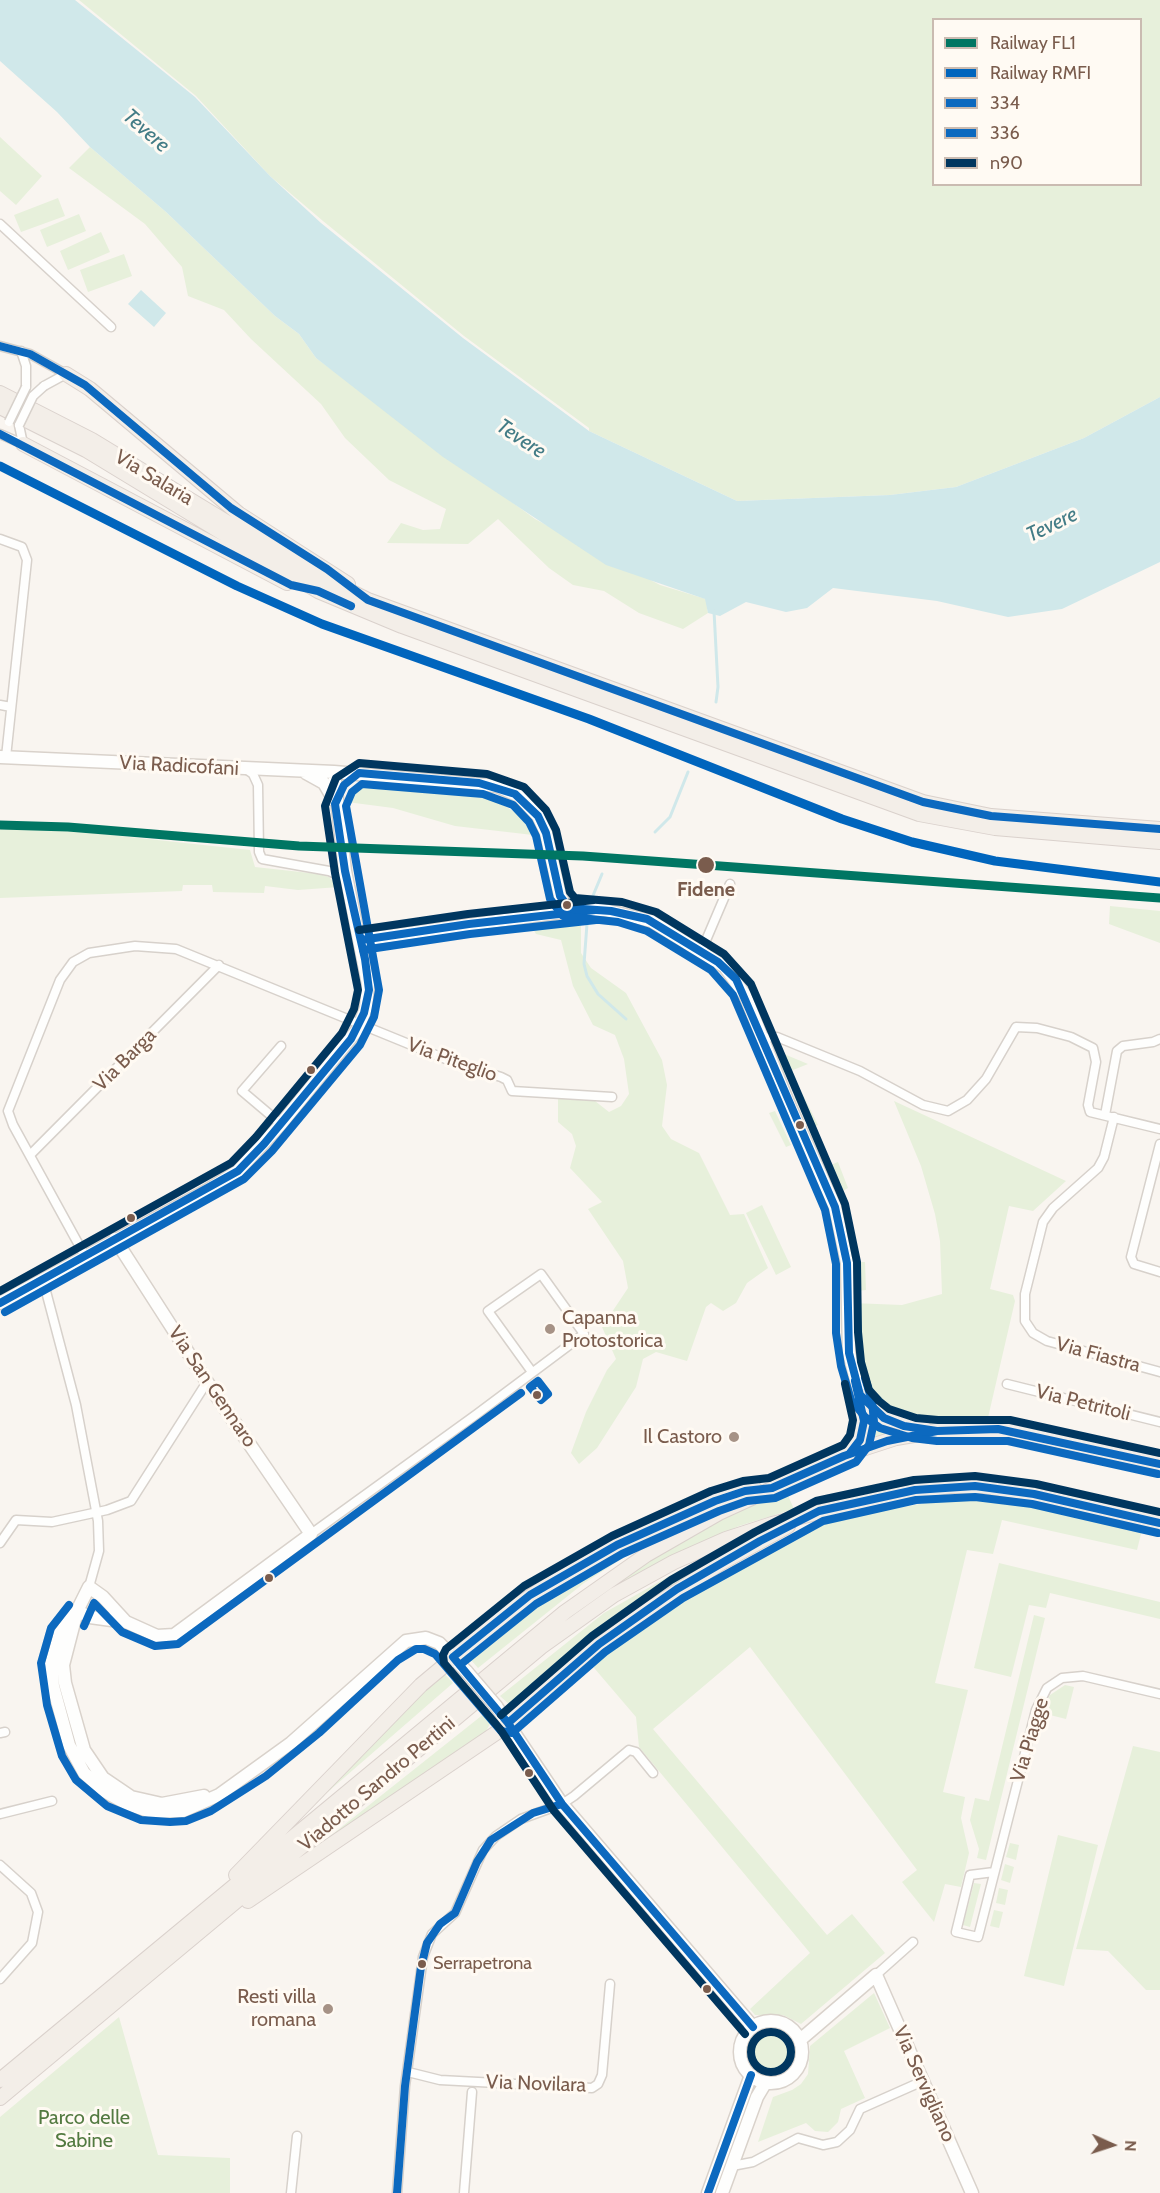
<!DOCTYPE html>
<style>
body{margin:0}
#map{position:relative;width:1160px;height:2193px;overflow:hidden;background:#f9f5f0;font-family:Cabin,sans-serif}
canvas{display:block}
.legend{position:absolute;left:932px;top:18px;width:210px;height:168px;box-sizing:border-box;background:#fffaf3;border:2px solid #cabbb1;margin:0;padding:8px 10px;list-style:none;font-size:18px;color:#7a5c4d}
.legend li{display:flex;align-items:center;gap:12px;height:30px}
.legend b{width:30px;border:2px solid #cabbb1}
.north{position:absolute;left:1082px;top:2115px;width:60px;height:60px;-webkit-text-stroke:4px #fffaf3;paint-order:stroke;rotate:93deg;font-size:16px;font-weight:700;line-height:24px;text-align:center;color:#7a5c4d}
.north::after{content:'';display:block;margin:auto;width:21px;height:27px;background:#7a5c4d;clip-path:polygon(50% 0,100% 100%,50% 72%,0 100%)}
</style>
<div id="map">
<canvas width="1160" height="2193"></canvas>
<ul class="legend">
<li><b style="height:8px;background:#007663"></b>Railway FL1</li>
<li><b style="height:8px;background:#0065bd"></b>Railway RMFI</li>
<li><b style="height:8px;background:#0c69bf"></b>334</li>
<li><b style="height:8px;background:#0c69bf"></b>336</li>
<li><b style="height:8px;background:#00365f"></b>n90</li>
</ul>
<div class="north">N</div>
</div>
<script>
const context = document.querySelector('canvas').getContext('2d');
context.lineJoin = 'round';
function fill(path, color) { context.fillStyle = color; context.fill(path, 'evenodd'); }
const poly = rows => new Path2D(rows.map(r => 'M' + r).join(''));
function trace(path, color, width, dash) { context.strokeStyle = color; context.lineWidth = width; context.lineCap = dash ? 'butt' : 'round'; context.setLineDash(dash || []); context.stroke(path); }
function drawText(font, color, halo, rows, align = 'center') {
  context.font = font + ' Cabin,sans-serif'; context.lineWidth = 6; context.setLineDash([]); context.textBaseline = 'middle'; context.strokeStyle = halo; context.fillStyle = color; for (const [text, x, y, turn = 0] of rows) {
    context.save(); context.translate(x, y); context.rotate((+turn || 0) * Math.PI / 180); context.textAlign = isNaN(turn) ? turn : align; if (halo) context.strokeText(text, 0, 0); context.fillText(text, 0, 0); context.restore();
  }
}
fill(poly([
 [79,0,1160,0,1160,397,1084,438,956,487,890,495,737,501,589,431,589,428,464,336,323,221,270,176,196,96],
 [934,20,1140,20,1140,184,934,184],
 [0,137,42,176,16,205,0,191],
 [90,147,166,212,275,316,299,334,316,358,535,519,660,585,706,599,708,613,683,629,639,613,604,591,573,585,549,568,498,519,468,544,387,543,401,523,423,530,440,529,446,509,389,480,345,438,321,404,251,339,224,310,188,296,182,267,145,224,69,168],
 [58,198,65,216,21,232,14,215],
 [79,214,86,231,47,247,40,230],
 [101,232,110,252,68,270,60,251],
 [124,254,132,276,88,292,80,270],
 [365,786,493,799,518,814,533,835,455,826,393,808,347,802,353,790],
 [0,828,74,831,250,850,255,867,319,874,329,877,339,887,298,890,265,886,264,893,213,892,212,885,183,885,182,891,0,898],
 [1110,906,1160,911,1160,943,1109,924],
 [541,917,581,922,581,953,591,968,626,993,662,1060,667,1085,662,1126,671,1139,699,1153,730,1215,744,1214,768,1268,747,1283,736,1303,723,1311,711,1303,706,1307,687,1361,656,1352,643,1359,636,1387,597,1448,579,1464,571,1453,586,1412,607,1370,616,1359,602,1327,628,1288,623,1261,588,1209,602,1202,570,1168,576,1146,572,1134,558,1122,558,1098,595,1101,609,1112,621,1106,629,1094,624,1059,615,1035,593,1025,573,986,561,940,536,934,532,927],
 [772,1049,808,1064,783,1074],
 [802,1093,818,1125,810,1129,794,1097],
 [894,1101,1066,1181,1033,1211,1009,1206,990,1289,1013,1295,1015,1301,987,1422,924,1425,881,1410,864,1391,853,1354,852,1303,902,1305,942,1294,940,1241,935,1214,921,1166],
 [775,1111,791,1145,786,1147,769,1113],
 [838,1162,848,1188,839,1193,828,1166],
 [762,1205,791,1267,776,1275,746,1213],
 [855,1262,865,1262,866,1290,857,1291],
 [866,1412,883,1425,899,1430,864,1440],
 [785,1489,794,1509,739,1526,682,1552,616,1587,575,1613,634,1569,710,1525],
 [953,1498,1007,1499,1142,1530,1137,1550,1002,1520,993,1554,967,1550,935,1683,968,1690,943,1792,965,1797,961,1818,969,1853,961,1887,945,1884,934,1922,902,1882,917,1870,750,1647,653,1729,827,1935,852,1914,885,1953,801,2024,783,2015,755,2015,750,2009,810,1953,639,1747,636,1717,589,1662,734,1565,786,1540,838,1519],
 [654,1534,656,1537,584,1583,478,1668,471,1660,471,1650,526,1604,564,1579],
 [722,1551,724,1556,521,1705,511,1706,500,1696,604,1613,680,1570],
 [999,1563,1160,1602,1160,1619,1050,1593,1046,1608,1029,1605,1011,1677,974,1668],
 [1034,1615,1045,1618,986,1860,977,1858,979,1849,970,1820,975,1798,989,1801],
 [442,1671,453,1683,307,1810],
 [1065,1685,1074,1687,1066,1719,1042,1713,1050,1695],
 [485,1713,490,1724,485,1733,331,1838,329,1837],
 [1133,1746,1160,1752,1160,1990,1146,1990,1108,1951,1076,1949],
 [1058,1835,1098,1845,1064,1986,1024,1976],
 [1010,1843,1019,1845,1016,1860,1006,1857],
 [1005,1864,1014,1867,1010,1883,1001,1880],
 [974,1883,981,1884,970,1927,963,1925],
 [999,1888,1008,1890,1005,1905,996,1903],
 [994,1910,1003,1912,999,1928,990,1926],
 [874,1993,890,2028,844,2051,865,2098,841,2109,838,2122,828,2132,815,2131,806,2123,758,2142,773,2097,792,2090,801,2084,808,2074,810,2046],
 [119,2017,158,2155,230,2158,230,2193,0,2193,0,2117],
 '750 2052a22 22 0 1 1 44 0a22 22 0 1 1-44 0Z'
]), '#e7f0db');
fill(poly([
 [0,0,75,0,195,97,270,176,321,223,463,338,589,431,737,501,890,495,956,487,1084,438,1160,397,1160,562,1062,609,1008,617,937,601,833,588,807,608,786,612,746,602,720,616,708,613,705,599,606,565,443,457,316,358,299,334,275,316,166,212,90,147,57,112,0,61],
 [141,290,166,313,154,327,128,304]
]), '#d0e8ea');
trace(poly([
 [714,611,718,687,716,702],
 [655,832,670,817,688,772],
 [592,898,602,874],
 [587,924,584,964,587,976,598,994,626,1019]
]), '#d0e8ea', 3);
const street = poly([
 [0,224,111,327],
 [0,346,30,354,66,374],
 [21,351,26,366,26,387],
 [44,386,66,374],
 [19,425,23,444],
 [0,434,23,444],
 [0,539,22,547,27,560,6,757],
 [0,705,11,707],
 [246,769,253,774,258,785,259,852,262,859,329,871,346,879],
 [701,952,730,884],
 [762,1038,777,1037,860,1071,923,1105,948,1111,967,1100,986,1079,1016,1027,1037,1028,1071,1037,1093,1048,1096,1062,1088,1105,1090,1112,1160,1129],
 [1105,1115,1117,1051,1123,1046,1153,1042,1160,1039],
 [1114,1117,1104,1157,1098,1168,1053,1208,1043,1222,1025,1294,1025,1321,1033,1333,1047,1341,1160,1372],
 [281,1124,242,1091,281,1046],
 [1160,1144,1131,1257,1134,1264,1160,1272],
 [30,1155,219,965],
 [85,1256,13,1125,8,1111,60,980,73,962,89,953,135,946,176,949,448,1060,501,1077,507,1080,512,1091,612,1097],
 [43,1280,76,1405,98,1521,99,1551,89,1587],
 [1007,1384,1160,1422],
 [311,1534,477,1414,584,1334,541,1274,488,1311,532,1372],
 [0,1543,16,1520,52,1522,107,1510,131,1501,207,1382],
 [0,1733,5,1732],
 [0,1814,52,1801],
 [0,1865,31,1893,38,1912,32,1943,0,1979],
 [994,1872,970,1875,956,1932,978,1937,1036,1710,1047,1688,1062,1678,1083,1676,1160,1694],
 [876,1975,913,1942],
 [408,2072,440,2080,592,2088,598,2084,602,2075,610,1984],
 [732,2166,753,2162,798,2138,823,2145,837,2142,850,2130,860,2109,923,2081],
 [291,2193,297,2136],
 [397,2193,405,2086,423,1957,432,1934,455,1913,483,1850,496,1836,521,1819,562,1804,574,1796,629,1750,636,1752,653,1773],
 [464,2193,472,2092]
]);
const secondary = poly([
 [0,757,334,772,497,786,519,796,538,816,546,833,560,896,565,905,576,910],
 [306,773,324,783,334,800],
 [361,940,576,910,604,910,651,921,725,967,745,995,787,1100,835,1207,847,1263,849,1353,860,1395],
 [0,1303,206,1191,238,1171,281,1124,358,1029,366,1008,368,984,345,871,334,772],
 [77,1611,60,1633,51,1664,53,1686,69,1745,84,1773,104,1791,129,1805,152,1812,183,1811,219,1795,291,1743,406,1641,426,1638,439,1643,467,1672],
 [77,1611,90,1617,126,1622,157,1636,174,1635,311,1534,207,1382,115,1239],
 [125,1621,103,1597,89,1587,77,1611,63,1665,65,1683,84,1750,103,1778,131,1797,162,1804,204,1796],
 [496,1706,562,1804,753,2027],
 '740 2052a31 31 0 1 1 62 0a31 31 0 1 1-62 0Z',
 [800,2040,876,1975,972,2193],
 [708,2193,751,2075],
 [722,2193,757,2097,766,2082]
]);
const primary = poly([
 [66,374,90,389,239,514,348,584],
 [0,393,92,440,302,568,368,600,923,802,991,816,1160,829],
 [0,407,86,450,318,591,402,626,919,814,995,828,1160,842],
 [23,444,287,583],
 [860,1395,884,1418,925,1429],
 [850,1453,863,1430,861,1397],
 [236,1875,421,1685,513,1608,549,1584,617,1545,715,1501,755,1489],
 [248,1901,502,1729,587,1654,643,1613,721,1563,788,1526],
 [0,2080,565,1612,646,1555,719,1513,850,1453,896,1438,937,1431,1009,1430,1160,1464],
 [0,2098,541,1647,614,1595,674,1562,726,1539,772,1524,880,1497,950,1486,983,1486,1021,1492,1160,1523]
]);
trace(street, '#d7d1cb', 11);
trace(secondary, '#d9d2cb', 15);
trace(primary, '#dad1cc', 16);
trace(street, '#fefefd', 8);
trace(secondary, '#fefefd', 12);
trace(primary, '#f3eee8', 14);
const streetBridge = poly([
 [9,422,26,387],
 [19,425,33,396,44,386]
]);
const secondaryBridge = poly([
 [467,1672,496,1706]
]);
trace(streetBridge, '#d7d1cb', 11, []);
trace(secondaryBridge, '#d9d2cb', 15, []);
trace(streetBridge, '#fefefd', 8);
trace(secondaryBridge, '#fefefd', 12);
trace(poly([
 [0,346,30,354,85,385,231,508,327,569,368,600,923,802,991,816,1160,829],
 [0,434,291,585,318,591,351,606],
 [361,940,469,924,595,910],
 [0,1303,238,1171,264,1144,351,1039,364,1013,369,990,365,959,345,871,335,804,344,785,359,773,479,783,515,794,538,816,546,833,560,896,569,908,611,911,647,919,718,962,736,979,835,1207,847,1263,849,1353,860,1395,884,1418,904,1426,937,1431],
 [850,1453,860,1440,864,1421,855,1381],
 [453,1657,530,1595,617,1545,715,1501,745,1491,772,1488,844,1456,887,1441,937,1431,998,1429,1160,1464],
 [453,1657,508,1723,562,1804,753,2027],
 [508,1723,599,1644,677,1589,760,1541,819,1511,915,1490,975,1486,1034,1494,1160,1523],
 [397,2193,405,2086,421,1967,427,1943,440,1924,455,1913,477,1862,491,1840,533,1813,562,1804],
 [708,2193,751,2075]
]), '#0c69bf', 8);
trace(poly([
 [363,950,470,934,596,920],
 [5,1312,244,1179,272,1151,360,1045,374,1017,379,990,346,806,352,792,362,784,483,794,513,805,529,822,536,836,550,899,563,916,618,922,647,931,711,970,733,995,825,1210,836,1264,836,1333,841,1366,851,1400,865,1417,880,1428,912,1438,937,1441,1008,1441,1158,1474],
 [538,1381,548,1394,541,1400,530,1387,538,1381],
 [69,1605,51,1628,41,1663,47,1705,62,1756,76,1780,107,1806,141,1820,170,1822,186,1821,211,1811,266,1776,319,1733,398,1660,416,1649,424,1649,435,1654,501,1731,512,1733,605,1652,683,1598,823,1521,916,1500,975,1497,1032,1504,1158,1533],
 [84,1626,94,1603,122,1632,155,1646,178,1644,521,1393],
 [460,1665,536,1604,622,1554,719,1511,747,1501,775,1498,856,1462,869,1445,874,1422,872,1401,865,1378]
]), '#0c69bf', 8);
trace(poly([
 [359,930,468,914,594,900],
 [0,1291,231,1163,256,1137,342,1033,354,1009,358,990,335,873,325,806,336,778,359,763,487,774,524,787,546,810,556,830,570,892,575,898,622,902,656,912,724,954,751,984,845,1204,857,1262,858,1332,861,1362,869,1390,879,1401,889,1409,916,1418,938,1420,1010,1420,1160,1453],
 [501,1715,592,1636,671,1580,755,1532,816,1501,914,1480,975,1476,1036,1484,1160,1512],
 '751 2052a20 20 0 1 1 40 0a20 20 0 1 1-40 0Z',
 [745,2034,554,1811,500,1729,444,1663,443,1655,446,1649,524,1586,612,1536,711,1491,743,1481,769,1478,843,1445,850,1435,853,1420,845,1384]
]), '#00365f', 8);
trace(poly([
 [0,825,68,827,299,846,583,856,1160,898]
]), '#007663', 9);
trace(poly([
 [0,466,237,586,322,624,589,719,842,819,912,842,995,861,1160,882]
]), '#0065bd', 9);
for (const [x, y, r, color] of [
 [706,865,9,"#7a5c4d"],
 [567,905,5,"#7a5c4d"],
 [311,1070,5,"#7a5c4d"],
 [800,1125,5,"#7a5c4d"],
 [131,1218,5,"#7a5c4d"],
 [550,1329,6,"#a69286"],
 [537,1395,5,"#7a5c4d"],
 [734,1437,6,"#a69286"],
 [269,1578,5,"#7a5c4d"],
 [529,1773,5,"#7a5c4d"],
 [422,1964,5,"#7a5c4d"],
 [707,1989,5,"#7a5c4d"],
 [328,2009,6,"#a69286"]
]) { const dot = new Path2D(); dot.arc(x, y, r, 0, 2 * Math.PI); context.fillStyle = color; context.fill(dot); trace(dot, '#fffaf3', 2); }
drawText('18px', '#7a5c4d', '#fffaf3', [
 ["Serrapetrona",433,1964]
], 'left');
drawText('20px', '#7a5c4d', '#fffaf3', [
 ["Via Salaria",154,478,31],
 ["Via Radicofani",179,766,3],
 ["Via Barga",125,1060,-45],
 ["Via Piteglio",452,1060,20],
 ["Via Fiastra",1098,1355,15],
 ["Via San Gennaro",212,1387,56],
 ["Via Petritoli",1083,1403,14],
 ["Via Piagge",1030,1740,-73],
 ["Viadotto Sandro Pertini",377,1784,-40],
 ["Via Novilara",536,2084,2],
 ["Via Servigliano",924,2084,66]
]);
drawText('bold 20px', '#7a5c4d', '#fffaf3', [
 ["Fidene",706,890]
]);
drawText('20px', '#7a5c4d', '#fffaf3', [
 ["Capanna",562,1318,"left"],
 ["Protostorica",562,1341,"left"],
 ["Il Castoro",722,1437],
 ["Resti villa",316,1997],
 ["romana",316,2020]
], 'right');
drawText('20px', '#537a41', '#fffaf3', [
 ["Parco delle",84,2118],
 ["Sabine",84,2141]
]);
drawText('italic 21px', '#437c86', '#fffaf3', [
 ["Tevere",146,131,41],
 ["Tevere",521,439,33],
 ["Tevere",1052,525,-26]
]);
</script>
